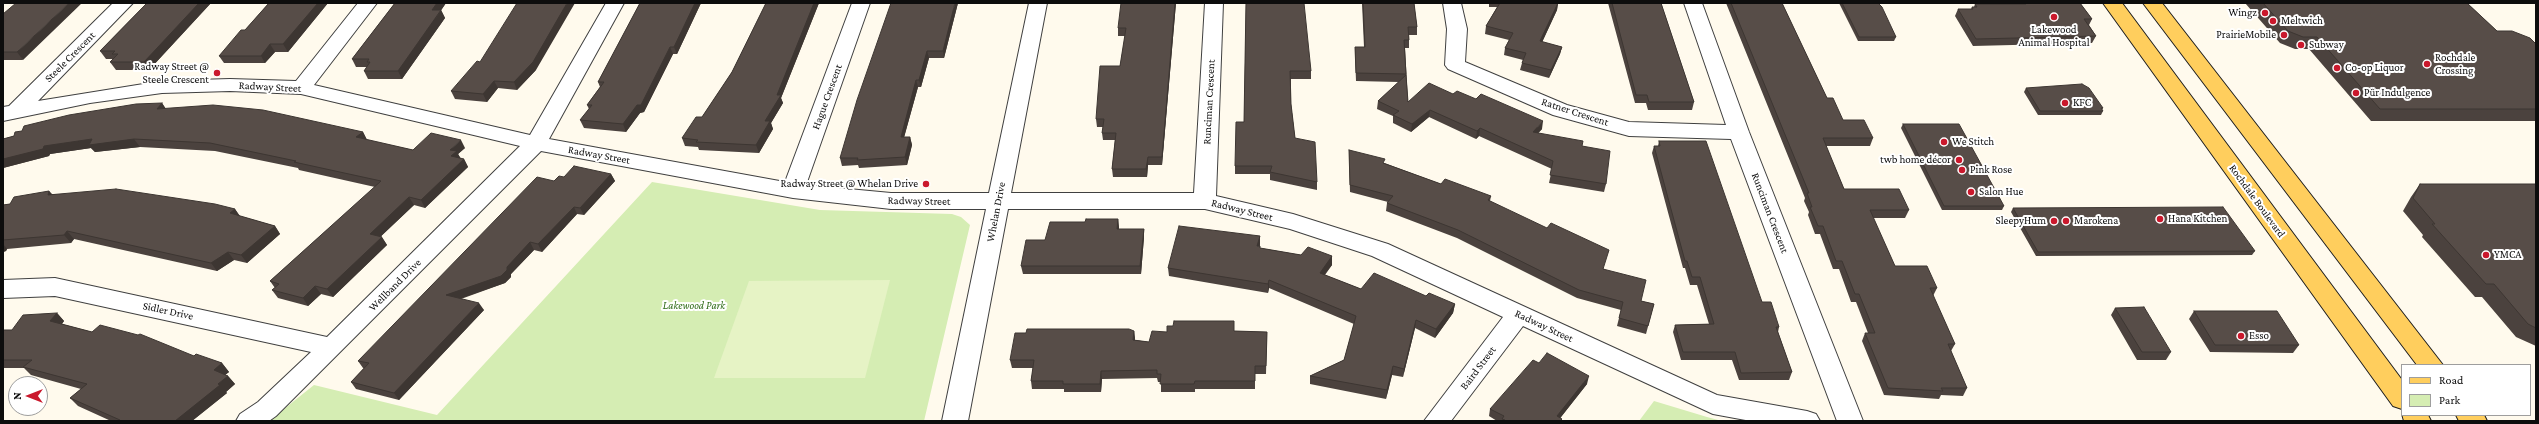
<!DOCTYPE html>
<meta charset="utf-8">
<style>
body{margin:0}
#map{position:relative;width:2539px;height:424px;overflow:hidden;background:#fffaed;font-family:"Crimson Pro",serif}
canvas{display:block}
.frame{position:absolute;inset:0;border:4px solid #0d0d0d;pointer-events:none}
.legend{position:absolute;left:2401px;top:364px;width:130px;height:52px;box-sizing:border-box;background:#fff;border:1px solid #9e9e9e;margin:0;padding:5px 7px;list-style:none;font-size:12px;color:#0d0d0d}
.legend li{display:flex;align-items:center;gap:8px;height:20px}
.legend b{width:20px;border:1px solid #9e9e9e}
.north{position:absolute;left:8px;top:376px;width:40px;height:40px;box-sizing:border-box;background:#fff;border:1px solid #9e9e9e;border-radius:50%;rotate:270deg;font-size:11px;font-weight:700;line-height:16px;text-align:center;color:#0d0d0d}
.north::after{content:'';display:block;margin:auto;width:14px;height:18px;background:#ca182c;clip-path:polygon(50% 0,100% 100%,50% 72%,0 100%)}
</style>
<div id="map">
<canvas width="2539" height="424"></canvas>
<div class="frame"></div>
<ul class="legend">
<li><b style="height:5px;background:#ffce5d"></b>Road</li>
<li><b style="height:11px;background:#d5edb3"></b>Park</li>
</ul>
<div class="north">N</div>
</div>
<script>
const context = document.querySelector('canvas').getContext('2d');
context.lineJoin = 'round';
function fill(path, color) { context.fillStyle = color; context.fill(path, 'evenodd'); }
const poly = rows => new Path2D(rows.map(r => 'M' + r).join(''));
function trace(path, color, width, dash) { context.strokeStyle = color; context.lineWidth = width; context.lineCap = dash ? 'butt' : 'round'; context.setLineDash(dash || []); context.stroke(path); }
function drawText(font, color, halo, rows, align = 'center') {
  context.font = font + ' "Crimson Pro",serif'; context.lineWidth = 4; context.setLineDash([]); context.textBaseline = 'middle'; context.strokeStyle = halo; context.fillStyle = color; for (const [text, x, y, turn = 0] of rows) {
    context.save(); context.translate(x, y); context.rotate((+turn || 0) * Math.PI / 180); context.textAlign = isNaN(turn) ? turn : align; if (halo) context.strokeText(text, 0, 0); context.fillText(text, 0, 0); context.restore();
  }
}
fill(poly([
 [652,182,820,210,952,214,961,217,970,225,924,421,269,421,314,385,437,415],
 [1654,401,1707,417,1722,421,1639,421]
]), '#d5edb3');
fill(poly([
 [890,280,865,378,714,378,749,281]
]), '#e6f3c5');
const minor = poly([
 [113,3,133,3,38,101,162,81,230,79,296,81,358,3,377,3,314,85,530,135,606,3,624,3,549,139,785,182,852,3,870,3,806,185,891,193,989,193,1029,3,1047,3,1011,193,1194,193,1205,3,1223,3,1216,196,1293,214,1388,244,1717,395,1807,411,1816,414,1820,421,1751,421,1713,414,1523,326,1451,421,1424,421,1503,317,1372,256,1290,229,1205,209,1008,209,968,421,942,421,986,209,891,209,793,198,541,151,276,416,269,421,236,421,240,414,258,402,311,352,55,296,3,298,3,280,55,278,327,337,520,146,301,94,230,91,162,93,90,103,3,121,3,107,9,106,113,3],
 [1443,3,1461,3,1467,29,1465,62,1567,105,1629,122,1726,125,1684,3,1702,3,1749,132,1863,421,1837,421,1731,139,1629,136,1553,115,1448,69,1445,65,1447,29,1443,3]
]);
const major = poly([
 [2103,3,2122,3,2402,380,2402,409,2393,406,2103,3],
 [2143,3,2162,3,2443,365,2417,365,2143,3],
 [2402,414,2428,415,2431,421,2404,421,2402,414],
 [2456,415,2484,415,2487,421,2459,421,2456,415]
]);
trace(minor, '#404040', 2);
trace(major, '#1e1e1e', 2);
fill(minor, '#fff');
fill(major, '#ffce5d');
fill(poly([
 [147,3,211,3,149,70,116,70,110,62,114,59,106,59,100,51],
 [269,3,328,3,288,52,275,52,265,63,224,63,219,56,245,30],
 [395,3,446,3,441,10,445,18,402,79,368,79,364,71,367,67,356,67,352,59],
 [640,3,701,3,677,54,673,54,644,112,640,113,626,132,584,128,580,120,589,109,587,105,600,87,598,82],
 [766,3,819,3,781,98,783,103,771,123,773,129,759,153,699,150,698,147,685,146,682,138,702,117,732,72],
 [958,3,944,58,929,58,921,87,918,87,904,137,910,137,912,145,907,165,859,168,858,165,842,166,840,158],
 [1176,3,1162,165,1148,165,1147,177,1113,177,1112,169,1115,140,1103,140,1102,133,1103,127,1097,127,1096,119,1120,66,1125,36,1118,36,1118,28],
 [1246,3,1311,71,1311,79,1291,79,1291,104,1295,138,1317,182,1317,190,1270,180,1270,174,1235,174,1235,166,1244,122],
 [1362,3,1414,3,1417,27,1417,35,1409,35,1409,48,1405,48,1408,102,1453,94,1542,129,1538,133,1582,146,1606,184,1604,192,1549,183,1552,169,1479,136,1476,139,1429,117,1411,132,1393,123,1393,116,1377,109,1378,101,1399,82,1356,81,1355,54,1355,47,1364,47],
 [1489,3,1558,3,1557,10,1542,42,1562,47,1560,54,1549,78,1520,70,1522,63,1523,60,1504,55,1505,48,1509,40,1485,34,1486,26,1497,7,1489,7],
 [1608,3,1661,3,1694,102,1692,110,1648,110,1646,103,1635,103],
 [1726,3,1782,3,1827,98,1843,120,1873,138,1870,146,1826,146,1844,189,1909,210,1905,218,1873,218,1895,266,1937,288,1933,296,1955,344,1951,351,1967,388,1963,396,1941,395,1939,399,1884,395,1862,341,1865,333,1868,333,1856,302,1851,302,1839,269,1833,269,1820,234,1815,234,1808,215,1809,212,1804,201,1805,198],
 [1839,3,1878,3,1896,37,1894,41,1858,41],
 [2023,3,2080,3,2092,19,2089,25,2096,36,2092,43,1973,46,1955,16,1958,9,1971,9,1972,7,1974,7,1975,4,2023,4],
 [2245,3,2467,3,2497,31,2536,44,2536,121,2371,121,2309,49,2295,49,2280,43],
 [3,14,23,60,4,60,3,61],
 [536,70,517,90,498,88,487,102,455,99,451,91],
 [2026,88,2103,108,2102,110,2103,111,2101,115,2038,115,2024,92],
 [162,103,166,109,363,132,367,140,413,150,465,148,458,154,461,159,464,159,468,167,425,208,414,205,381,236,387,245,333,297,321,294,308,306,278,298,272,290,275,288,270,281,375,187,299,170,298,168,215,151,140,147,95,152,91,148,50,154,49,156,3,168,3,139,14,136,22,131],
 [1903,124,2004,206,2002,210,1942,210,1901,128],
 [1659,141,1762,302,1779,327,1778,332,1792,372,1789,380,1739,380,1732,360,1681,360,1673,332,1675,325,1709,324,1697,285,1690,285,1685,268,1683,268,1652,153,1654,146,1658,146],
 [1349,150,1441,184,1491,196,1490,201,1604,269,1641,301,1654,304,1646,334,1617,326,1621,310,1577,298,1457,238,1386,211,1387,203,1388,202,1350,192,1349,158],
 [611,174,615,181,584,215,577,214,542,252,534,250,511,274,511,277,505,283,461,299,484,310,399,400,356,389,351,382,364,368,363,368,358,361,564,177],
 [2420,184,2536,184,2536,346,2516,337,2482,297,2475,297,2422,237,2423,235,2403,211,2411,197],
 [49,191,52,194,235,209,240,216,275,226,280,234,247,263,234,260,217,271,74,239,71,243,7,249,6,251,3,252,3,205,10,204],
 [2013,208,2255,251,2252,255,2036,256,2011,212],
 [1118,219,1119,229,1144,229,1144,237,1141,274,1023,274,1021,266,1045,240,1085,222],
 [1260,236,1260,248,1301,255,1332,256,1332,265,1325,275,1361,289,1426,296,1455,304,1453,313,1435,338,1415,328,1403,377,1392,375,1386,399,1310,384,1310,376,1344,360,1354,324,1269,288,1268,293,1169,276,1168,268],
 [2115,308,2171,352,2166,360,2137,360,2111,315],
 [2194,311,2299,345,2293,353,2210,352,2189,319],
 [57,313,64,321,62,324,92,332,194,356,222,363,229,372,225,375,228,376,235,384,226,392,227,393,192,421,111,421,78,406,70,398,81,389,31,375,24,368,3,368,3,330,12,330],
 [1134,331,1135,340,1149,342,1167,332,1234,331,1267,332,1266,374,1255,374,1255,389,1195,389,1195,392,1161,392,1161,382,1158,382,1157,378,1102,379,1101,392,1064,392,1064,389,1032,389,1031,381,1033,368,1012,368,1010,360],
 [1539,363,1587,384,1560,418,1561,421,1497,421,1489,416,1490,409]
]), '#4b423e');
fill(poly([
 [69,3,82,3,23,60,17,52],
 [199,3,211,3,149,70,144,62],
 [318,3,328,3,288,52,283,44],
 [437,3,446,3,436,18,432,10],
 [567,3,575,3,536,70,517,90,514,82],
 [695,3,701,3,677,54,674,47],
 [814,3,819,3,781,98,783,103,771,123,773,129,759,153,756,145,765,121,777,95],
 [955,3,958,3,944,58,943,51],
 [1175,3,1176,3,1162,165,1162,157],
 [1558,3,1557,10,1539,49,1540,41],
 [441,10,445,18,402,79,398,71],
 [270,44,275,52,265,63,261,56],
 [670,47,673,54,644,112,640,113,626,132,623,124,637,105],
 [1562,47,1560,54,1549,78,1551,70],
 [927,51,929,58,921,87,919,80],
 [916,80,918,87,902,145,901,137],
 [494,81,498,88,487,102,483,94],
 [162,103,167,111,157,109],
 [1430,110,1429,117,1411,132,1412,124],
 [1543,121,1542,129,1532,140,1533,132],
 [1480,128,1479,136,1476,139,1477,131],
 [363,132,367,140,356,137],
 [910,137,912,145,907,165,905,157],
 [92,139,134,139,140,147,95,152,91,148,50,154,49,156,3,168,3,159,44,146],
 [461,140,465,148,458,154,461,159,451,156,450,150],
 [1148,157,1148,165,1147,177,1146,169],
 [464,159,468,167,425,208,421,200],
 [611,174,615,181,584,215,580,208],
 [49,191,56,199,48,195],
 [409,197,414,205,375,242,370,234],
 [574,207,577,214,542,252,538,244],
 [235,209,240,217,230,213],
 [1118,219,1119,227,1118,237,1117,229],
 [275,226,280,234,247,263,241,255],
 [1144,229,1144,237,1141,274,1140,266],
 [67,231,74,239,71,243,64,235],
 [1260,236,1260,244,1257,254,1257,246],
 [382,237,387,245,333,297,327,289],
 [530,242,534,250,511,274,511,277,505,283,450,302,446,295,507,267],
 [3,244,7,249,6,251,3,252],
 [228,252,234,260,217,271,211,263],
 [1332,256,1332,265,1319,281,1320,273],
 [1269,280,1269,288,1268,293,1268,284],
 [315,286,321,294,308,306,303,298],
 [479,303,484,310,399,400,394,393],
 [1455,304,1453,313,1435,338,1436,329],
 [57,313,64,321,58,329,50,321],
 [1416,320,1415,328,1403,377,1404,369],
 [1134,331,1135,338,1134,347,1133,340],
 [222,363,229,372,221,378,214,370],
 [1393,366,1392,375,1386,399,1387,390],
 [1101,371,1102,379,1101,392,1100,384],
 [228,376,235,384,226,392,227,393,192,421,175,421],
 [1589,376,1587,384,1558,421,1557,416]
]), '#3d3632');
const building = poly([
 [16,3,69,3,17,52,3,52,3,14,16,3],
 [147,3,199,3,144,62,110,62,118,54,112,54,115,51,100,51,147,3],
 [269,3,318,3,283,44,270,44,261,56,219,56,241,30,245,30,269,3],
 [395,3,437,3,432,10,441,10,398,71,364,71,370,62,367,62,369,59,352,59,395,3],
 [517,3,567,3,533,62,514,82,494,81,483,94,451,91,477,61,480,62,517,3],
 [640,3,695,3,674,47,670,47,641,105,637,105,623,124,580,120,592,105,587,105,604,82,598,82,640,3],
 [766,3,814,3,777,95,781,95,765,121,770,121,756,145,696,142,698,140,682,138,696,117,702,117,732,72,766,3],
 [891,3,955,3,943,51,927,51,919,80,916,80,901,137,910,137,905,157,857,160,858,158,840,158,857,100,891,3],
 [1121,3,1175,3,1162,157,1148,157,1146,169,1112,169,1116,133,1102,133,1104,119,1096,119,1100,66,1120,66,1126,28,1118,28,1121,3],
 [1246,3,1304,3,1311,71,1290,71,1291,104,1295,138,1315,142,1317,182,1270,172,1272,166,1235,166,1236,122,1244,122,1246,3],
 [1363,3,1414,3,1417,27,1408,27,1409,40,1404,40,1406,74,1356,73,1355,47,1365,47,1363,3],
 [1500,3,1558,3,1540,41,1562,47,1551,70,1522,63,1526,53,1505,48,1513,33,1486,26,1500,3],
 [1612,3,1661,3,1694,102,1649,102,1647,95,1636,95,1612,3],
 [1731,3,1782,3,1827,98,1833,98,1843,120,1864,120,1873,138,1823,138,1844,189,1899,189,1909,210,1870,210,1895,266,1927,266,1937,288,1930,288,1955,344,1948,344,1967,388,1941,388,1943,391,1888,388,1865,333,1875,333,1859,294,1855,294,1842,261,1836,261,1823,226,1818,226,1810,207,1812,207,1807,193,1809,193,1731,3],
 [1842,3,1878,3,1882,7,1896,37,1859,37,1842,3],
 [2025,3,2080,3,2092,19,2084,19,2096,36,1976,39,1958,9,1973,9,1972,7,1977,7,1975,4,2026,4,2025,3],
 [2263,3,2467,3,2497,31,2512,31,2530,38,2536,44,2536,109,2380,109,2317,37,2303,37,2288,31,2263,3],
 [1406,75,1408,102,1429,83,1453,94,1457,91,1476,99,1481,94,1543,121,1533,132,1583,141,1582,146,1610,151,1606,184,1550,175,1553,161,1480,128,1477,131,1430,110,1412,124,1393,115,1399,111,1378,101,1406,75],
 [2082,84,2089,88,2103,108,2101,108,2103,111,2040,111,2026,88,2082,84],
 [162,103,157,109,213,105,263,110,363,132,356,137,413,150,431,133,461,140,450,150,457,151,451,156,464,159,421,200,409,197,370,234,382,237,327,289,315,286,303,298,272,290,279,284,270,281,381,181,294,162,296,161,210,143,134,139,89,145,92,139,44,146,43,149,3,159,3,139,14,136,15,132,22,131,24,126,69,115,136,104,162,103],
 [1903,124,1959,124,2004,206,1944,206,1903,124],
 [1659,141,1706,141,1762,302,1771,302,1779,327,1776,327,1792,372,1741,373,1735,352,1683,352,1675,325,1714,324,1700,277,1692,277,1687,261,1685,261,1654,146,1660,146,1659,141],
 [1349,150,1385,159,1383,163,1441,184,1445,179,1491,196,1488,200,1547,228,1551,223,1609,250,1603,269,1646,280,1641,301,1654,304,1648,326,1619,318,1623,302,1579,290,1458,230,1387,203,1393,196,1350,185,1349,150],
 [574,166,611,174,580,208,574,207,538,244,530,242,507,267,507,270,501,276,446,295,479,303,394,393,351,382,369,363,358,361,537,177,554,181,559,176,564,177,574,166],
 [2420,184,2536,184,2536,328,2528,324,2494,284,2486,284,2432,224,2435,224,2413,198,2420,184],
 [116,189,215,204,235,209,230,213,275,226,241,255,228,252,211,263,67,231,64,235,3,240,3,205,10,204,14,197,49,191,48,195,116,189],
 [2223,207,2255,251,2038,252,2013,208,2223,207],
 [1086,219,1118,219,1117,229,1144,229,1140,266,1021,266,1026,240,1045,240,1050,222,1085,222,1086,219],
 [1179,226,1260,236,1257,246,1260,246,1260,248,1301,255,1308,247,1332,256,1320,273,1361,289,1374,273,1426,296,1429,293,1455,304,1436,329,1416,320,1404,369,1393,366,1387,390,1310,376,1344,360,1356,316,1269,280,1268,284,1168,268,1179,226],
 [2144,307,2171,352,2142,352,2115,308,2144,307],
 [2194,311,2277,311,2299,345,2215,345,2194,311],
 [57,313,50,321,92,332,100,325,138,335,140,334,194,356,196,354,222,363,214,370,228,376,218,384,220,385,175,421,119,421,120,420,70,398,87,384,23,367,32,360,3,360,3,330,12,330,23,315,57,313],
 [1174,321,1234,321,1234,331,1267,332,1266,366,1255,366,1255,381,1195,381,1194,384,1160,384,1161,374,1157,374,1157,370,1101,371,1100,384,1063,384,1063,381,1031,381,1034,360,1010,360,1015,333,1026,333,1027,329,1129,329,1134,331,1133,340,1149,342,1152,331,1167,332,1167,326,1173,326,1174,321],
 [1547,353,1589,376,1557,416,1562,419,1560,421,1504,421,1505,420,1502,419,1504,416,1490,409,1533,360,1539,363,1547,353]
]);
fill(building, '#574d48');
trace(building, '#3d3632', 1);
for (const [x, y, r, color] of [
 [2265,13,4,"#ca182c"],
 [2054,17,4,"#ca182c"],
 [2273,21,4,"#ca182c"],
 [2284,35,4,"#ca182c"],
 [2301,45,4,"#ca182c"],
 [2427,64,4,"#ca182c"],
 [2337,68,4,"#ca182c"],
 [217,73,4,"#ca182c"],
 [2356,93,4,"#ca182c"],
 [2065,103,4,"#ca182c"],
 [1944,142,4,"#ca182c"],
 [1959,160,4,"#ca182c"],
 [1962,170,4,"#ca182c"],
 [926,184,4,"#ca182c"],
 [1971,192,4,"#ca182c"],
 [2160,219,4,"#ca182c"],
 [2054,221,4,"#ca182c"],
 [2066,221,4,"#ca182c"],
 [2486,255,4,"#ca182c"],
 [2241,336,4,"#ca182c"]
]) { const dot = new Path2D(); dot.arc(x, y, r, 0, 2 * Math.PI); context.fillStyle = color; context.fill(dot); trace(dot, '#fff', 1.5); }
drawText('11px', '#0d0d0d', '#fff', [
 ["Wingz",2257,13,"right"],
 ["Meltwich",2281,21],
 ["Lakewood",2054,30,"center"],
 ["Animal Hospital",2054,43,"center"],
 ["PrairieMobile",2276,35,"right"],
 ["Subway",2309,45],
 ["Rochdale",2435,58],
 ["Crossing",2435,71],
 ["Radway Street @",209,67,"right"],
 ["Steele Crescent",209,80,"right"],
 ["Co-op Liquor",2345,68],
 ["Pür Indulgence",2364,93],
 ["KFC",2073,103],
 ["We Stitch",1952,142],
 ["twb home décor",1951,160,"right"],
 ["Pink Rose",1970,170],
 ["Radway Street @ Whelan Drive",918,184,"right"],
 ["Salon Hue",1979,192],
 ["Hana Kitchen",2168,219],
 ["SleepyHum",2046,221,"right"],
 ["Marokena",2074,221],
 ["YMCA",2494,255],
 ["Esso",2249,336]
], 'left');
drawText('11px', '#0d0d0d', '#fff', [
 ["Steele Crescent",70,57,-45],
 ["Radway Street",270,87,3],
 ["Hague Crescent",827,97,-70],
 ["Runciman Crescent",1209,102,-87],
 ["Ratner Crescent",1575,112,18],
 ["Radway Street",599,155,10],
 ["Radway Street",919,201,1],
 ["Rochdale Boulevard",2257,201,54],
 ["Radway Street",1242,210,14],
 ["Whelan Drive",996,212,-79],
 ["Runciman Crescent",1770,213,69],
 ["Wellband Drive",395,285,-45],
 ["Sidler Drive",168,311,12],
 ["Radway Street",1544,326,25],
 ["Baird Street",1478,368,-53]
]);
drawText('italic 11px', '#2e6b17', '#fff', [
 ["Lakewood Park",694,306]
]);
</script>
